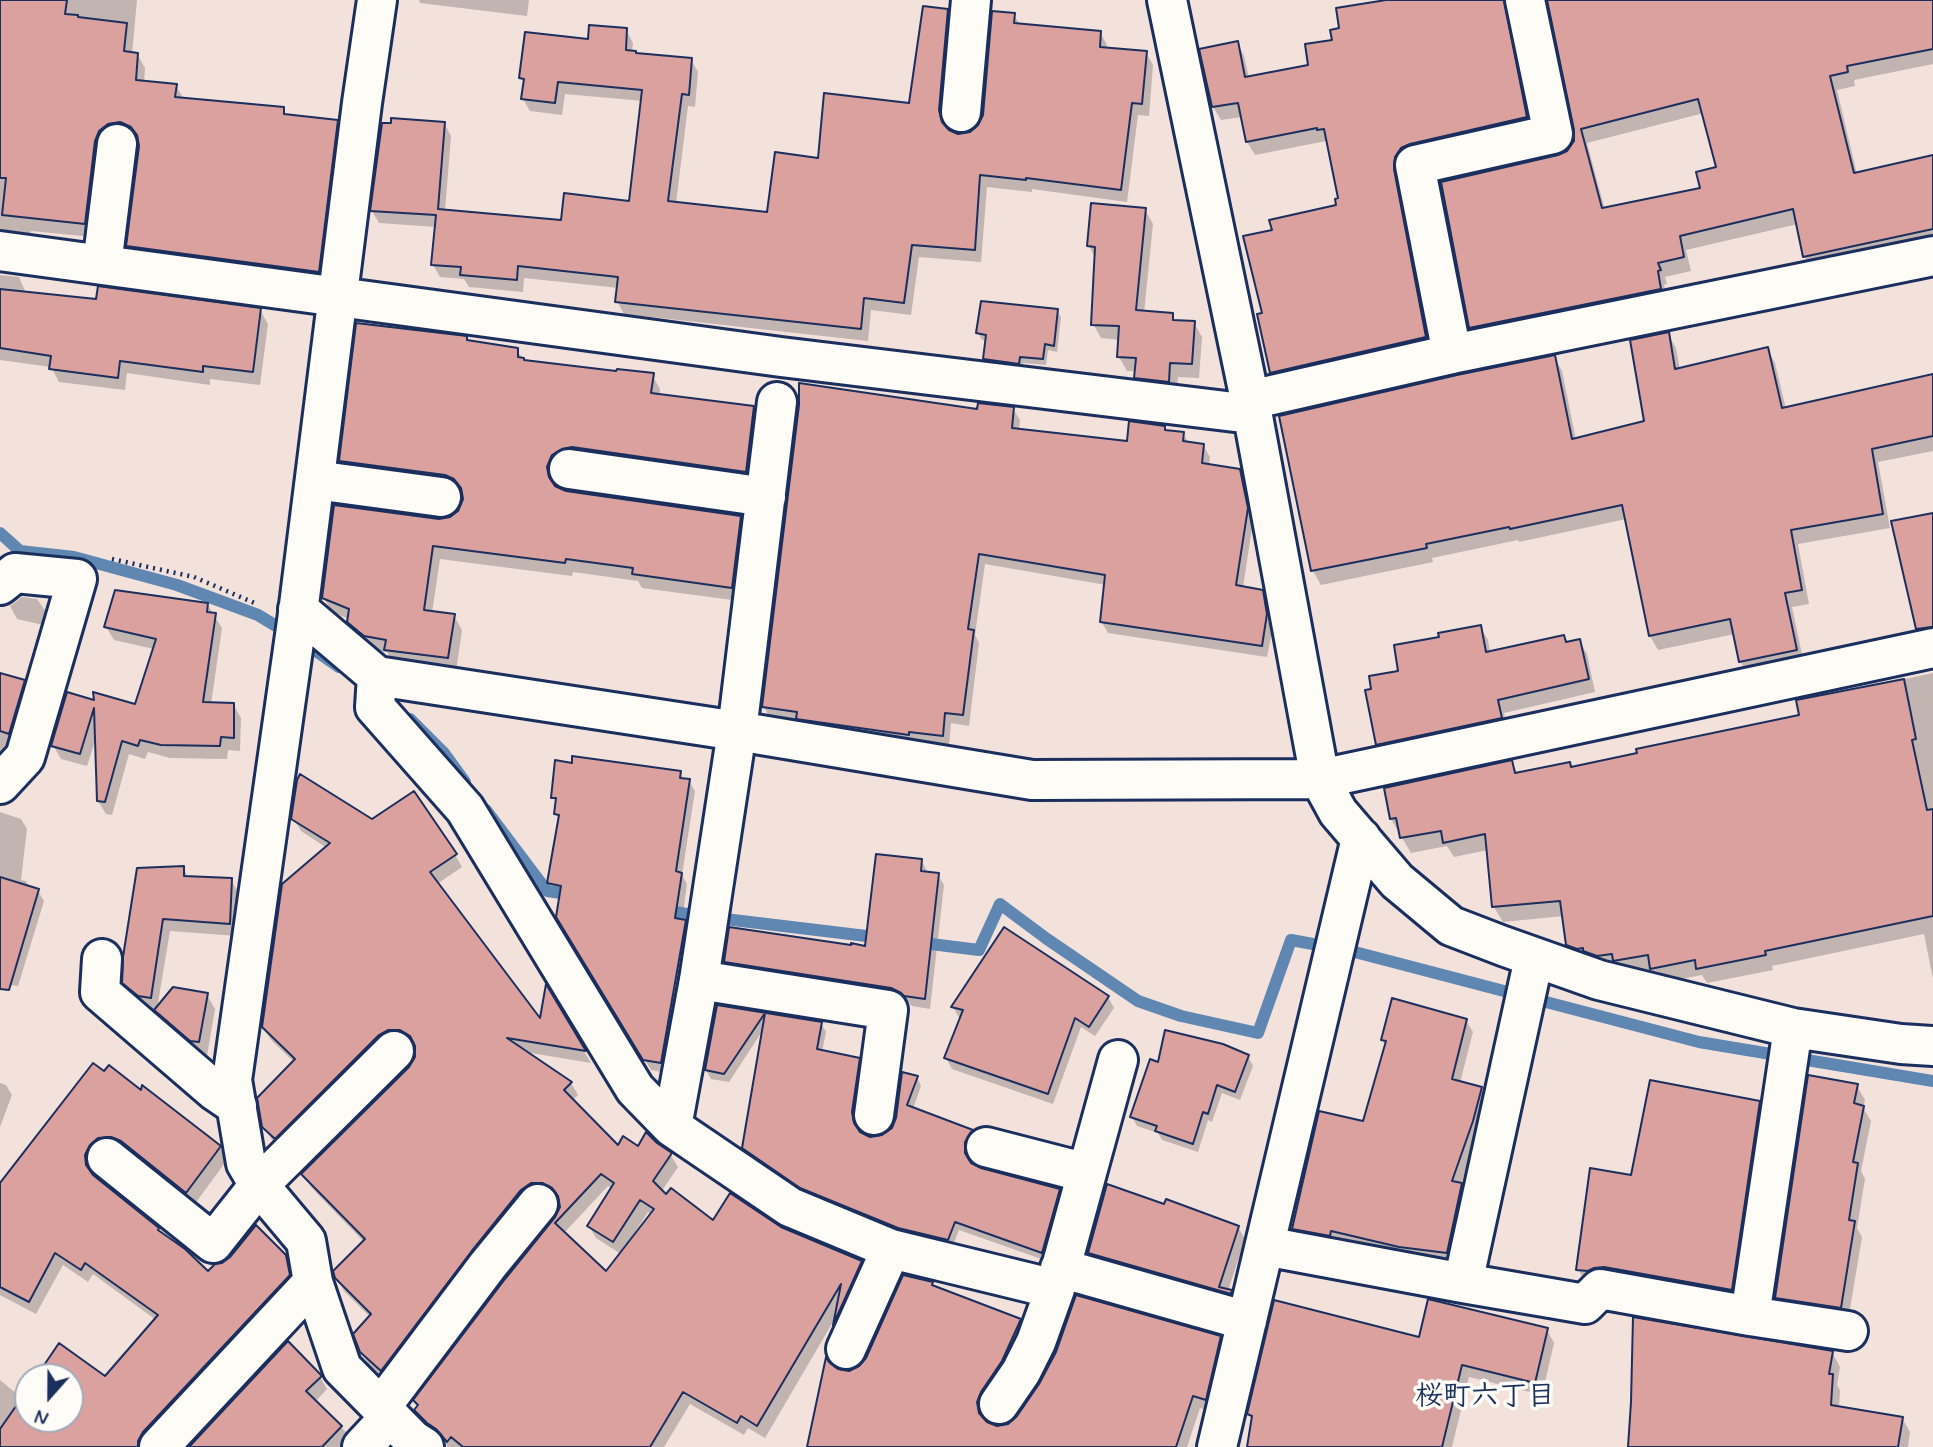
<!DOCTYPE html>
<meta charset="utf-8">
<style>
body{margin:0}
#map{position:relative;width:1933px;height:1447px;overflow:hidden;background:#f3e1dc;font-family:Mynerve,sans-serif}
canvas{display:block}
.north{position:absolute;left:14px;top:1363px;width:70px;height:70px;box-sizing:border-box;background:#fdfcf7;border:2px solid #a3aaba;border-radius:50%;rotate:201deg;font-size:19px;font-weight:700;line-height:28px;text-align:center;color:#1b2f5e}
.north::after{content:'';display:block;margin:auto;width:24px;height:32px;background:#1b2f5e;clip-path:polygon(50% 0,100% 100%,50% 72%,0 100%)}
</style>
<div id="map">
<canvas width="1933" height="1447"></canvas>
<div class="north">N</div>
</div>
<script>
const context = document.querySelector('canvas').getContext('2d');
context.lineJoin = 'round';
function fill(path, color) { context.fillStyle = color; context.fill(path, 'evenodd'); }
const poly = rows => new Path2D(rows.map(r => 'M' + r).join(''));
function trace(path, color, width, dash) { context.strokeStyle = color; context.lineWidth = width; context.lineCap = dash ? 'butt' : 'round'; context.setLineDash(dash || []); context.stroke(path); }
function drawText(font, color, halo, rows, align = 'center') {
  context.font = font + ' Mynerve,"Klee One",sans-serif'; context.lineWidth = 7; context.setLineDash([]); context.textBaseline = 'middle'; context.strokeStyle = halo; context.fillStyle = color; for (const [text, x, y, turn = 0] of rows) {
    context.save(); context.translate(x, y); context.rotate((+turn || 0) * Math.PI / 180); context.textAlign = isNaN(turn) ? turn : align; if (halo) context.strokeText(text, 0, 0); context.fillText(text, 0, 0); context.restore();
  }
}
fill(poly([
 [0,0,137,0,132,54,137,54,145,68,144,82,176,86,184,99,283,109,287,116,337,122,344,135,326,285,136,259,128,246,140,146,139,140,128,135,92,237,31,231,30,245,0,244],
 [419,0,529,0,527,16,420,3],
 [1396,0,1504,0,1511,13,1534,131,1418,157,1433,351,1279,386,1271,372,1264,315,1274,232,1338,206,1340,200,1327,143,1326,141,1255,155,1247,142,1242,117,1221,120,1213,107,1237,43,1244,56,1249,78,1310,66,1334,41,1341,30],
 [1548,0,1933,0,1933,64,1854,80,1855,86,1837,90,1857,174,1933,157,1933,245,1812,270,1804,256,1798,224,1686,250,1691,271,1665,277,1667,284,1664,285,1668,303,1479,342,1471,328,1558,157,1569,151,1576,141,1576,129],
 [1704,113,1718,169,1702,189,1605,210,1587,143],
 [947,10,954,23,945,125,947,130,958,135,972,133,981,125,1014,15,1020,25,1100,32,1107,45,1107,50,1146,53,1153,65,1149,116,1138,115,1127,202,1032,189,1032,192,987,187,981,262,919,257,911,315,871,310,868,341,624,314,617,301,619,288,524,278,523,292,469,287,464,279,440,277,433,265,436,227,379,223,372,211,444,123,451,136,445,211,562,222,630,203,643,101,565,94,562,115,530,111,523,99,525,85,521,78,590,41,626,30,633,43,632,52,637,55,691,60,698,72,695,107,688,106,676,203,769,214,820,160,911,104],
 [1145,210,1153,224,1144,313,1172,315,1176,322,1194,323,1202,337,1199,378,1178,377,1176,395,1144,391,1135,377,1136,371,1127,371,1119,357,1120,340,1101,338,1093,324,1096,259,1089,246],
 [0,275,19,277,26,293,98,300,260,310,268,324,260,385,210,379,210,385,127,373,125,390,59,382,51,367,0,360],
 [1057,311,1061,317,1057,352,1048,350,1046,365,1023,363,1022,370,989,366,985,359,987,340,982,340,978,333],
 [1668,334,1676,348,1680,370,1767,349,1775,363,1786,409,1933,376,1933,451,1878,462,1890,528,1798,544,1809,604,1792,607,1804,664,1748,675,1740,661,1735,634,1658,650,1650,636,1626,519,1519,542,1518,540,1432,558,1433,562,1321,585,1313,571,1281,417,1554,357,1562,371,1576,440,1646,422],
 [466,338,468,342,517,350,524,361,652,375,660,389,660,396,753,408,761,422,754,485,560,469,554,482,555,488,565,492,740,517,748,531,740,601,642,588,638,581,573,572,572,576,440,559,432,613,454,616,462,630,456,672,394,663,387,652,373,650,357,636,349,621,349,619,332,612,324,598,439,520,451,519,459,512,464,499,463,493,454,489,349,475,341,461],
 [1013,409,1020,420,1019,431,1128,443,1164,427,1167,432,1183,434,1189,443,1203,445,1210,457,1209,466,1239,470,1246,482,1253,521,1243,588,1262,592,1269,603,1273,626,1267,657,1108,633,1101,621,1106,585,985,564,975,635,979,643,969,726,951,723,949,747,770,718,764,707,978,411],
 [22,597,37,599,53,622,52,627,17,619,10,606],
 [207,604,222,628,211,704,233,704,241,718,240,751,228,750,227,759,170,758,148,752,145,759,129,754,112,815,106,814,98,801,96,738,87,766,61,759,53,745,95,702,136,706,154,649,114,640,106,627],
 [1480,627,1488,640,1490,653,1579,641,1587,654,1595,692,1504,713,1508,731,1385,757,1377,744,1373,690,1400,672,1441,638],
 [1933,673,1933,979,1924,934,1772,966,1773,970,1707,983,1702,975,1661,983,1653,971,1624,975,1577,960,1568,944,1564,916,1503,922,1494,907,1488,850,1454,857,1447,846,1411,853,1391,819,1511,762,1518,774,1571,768,1801,716,1798,702],
 [0,675,24,682,29,692,0,768],
 [680,773,684,780,689,781,695,791,682,875,687,884,682,921,685,921,691,932,667,1073,651,1070,558,917,562,894,554,893,549,883,560,821,556,814,557,804,553,797],
 [0,812,21,819,27,829,21,880,26,881,30,888,38,891,44,901,18,986,0,984],
 [293,818,372,821,455,855,462,867,437,884,541,1022,547,989,591,1063,525,1052,571,1083,578,1095,572,1101,618,1148,638,1148,670,1154,678,1167,661,1192,714,1223,781,1229,861,1262,868,1275,841,1336,833,1322,765,1438,748,1428,744,1435,690,1404,664,1447,447,1447,447,1445,424,1423,416,1410,556,1219,561,1209,561,1200,551,1195,389,1383,369,1365,361,1352,370,1317,344,1291,336,1277,364,1242,311,1187,304,1174,411,1068,417,1058,417,1047,409,1042,283,1150,272,1140,264,1126,294,1062,271,1040,263,1027,327,848,301,831],
 [608,1186,612,1189,589,1226,596,1238,621,1254,606,1274,564,1233],
 [648,1212,652,1215,635,1236,633,1235],
 [921,860,927,871,927,874,938,875,944,885,930,1009,912,1006,909,1003,899,998,732,972,726,961,867,948],
 [183,868,188,877,231,880,238,892,237,936,170,931,157,1009,207,995,215,1009,207,1056,200,1054,164,1024,156,1010,147,1008,132,995,124,982],
 [1108,997,1114,1008,1095,1036,1081,1027,1053,1104,952,1069,946,1058,962,1018,959,1018,953,1007],
 [718,1007,821,1023,826,1032,822,1052,858,1059,863,1068,856,1123,858,1131,870,1138,882,1137,893,1129,917,1077,921,1086,913,1109,971,1132,976,1140,969,1150,969,1162,979,1170,1059,1190,1064,1199,1047,1261,959,1230,952,1248,904,1236,807,1196,749,1156,743,1147,763,1030,729,1082,711,1079,706,1070],
 [1466,1021,1473,1032,1460,1083,1481,1089,1487,1100,1479,1133,1461,1184,1468,1196,1453,1264,1301,1240,1294,1229,1364,1123,1386,1046,1382,1040],
 [1248,1056,1253,1066,1240,1100,1222,1093,1212,1122,1208,1120,1198,1152,1162,1140,1158,1133,1137,1126,1132,1117],
 [93,1065,220,1148,227,1160,194,1205,96,1158,92,1169,93,1177,158,1229,161,1235,208,1274,285,1256,293,1270,296,1289,149,1447,0,1447,0,1380,23,1399,28,1392,28,1419,70,1419,70,1377,38,1377,60,1346,105,1378,156,1320,93,1274,88,1282,63,1265,36,1314,0,1295,0,1186],
 [0,1083,6,1085,12,1095,0,1127],
 [1857,1086,1865,1100,1863,1108,1871,1121,1861,1171,1865,1179,1857,1228,1862,1237,1848,1321,1785,1311,1777,1297],
 [1759,1102,1767,1116,1739,1303,1586,1283,1578,1269],
 [1165,1206,1238,1227,1245,1239,1228,1291,1230,1292,1237,1304,1096,1265,1091,1256,1223,1293,1223,1290,1090,1252],
 [932,1283,934,1287,1020,1320,1027,1333,988,1405,984,1416,985,1423,996,1427,1008,1426,1220,1338,1227,1351,1212,1412,1200,1408,1187,1447,809,1447,837,1371,849,1372,860,1368],
 [1547,1330,1554,1343,1542,1395,1469,1377,1452,1447,1249,1447,1253,1421,1249,1414,1420,1340],
 [1832,1352,1840,1367,1837,1385,1840,1390,1839,1408,1902,1418,1910,1432,1908,1447,1630,1447],
 [320,1377,327,1389,315,1402,346,1432,353,1445,352,1447,191,1447]
]), '#0003');
trace(poly([
 [0,533,20,551,74,557,177,585,258,615,309,646,339,667],
 [410,719,444,753,465,782],
 [486,810,547,891,575,895],
 [662,910,700,916,883,938],
 [915,942,979,950,1000,904,1047,939,1138,1001,1181,1016,1258,1033,1291,940,1351,951,1699,1042,1933,1081]
]), '#5f87b2', 12);
const building = poly([
 [0,0,67,0,65,14,78,15,78,17,127,23,124,51,138,53,136,80,177,84,175,97,284,107,284,114,338,120,319,272,126,246,139,146,137,135,131,127,120,122,108,124,99,131,95,141,85,224,2,215,6,178,0,178,0,0],
 [1386,0,1504,0,1527,117,1410,144,1401,148,1395,157,1394,169,1426,337,1270,373,1257,314,1262,313,1243,236,1272,230,1269,220,1336,205,1335,199,1338,198,1324,129,1317,130,1317,128,1246,142,1238,103,1212,107,1199,49,1238,41,1245,77,1308,65,1305,44,1332,40,1330,30,1339,28,1336,8,1386,0],
 [1547,0,1933,0,1933,49,1847,66,1848,72,1830,76,1854,173,1933,155,1933,229,1803,257,1793,209,1680,236,1684,257,1658,263,1661,270,1658,271,1661,289,1469,328,1441,182,1558,155,1567,151,1574,141,1574,130,1547,0],
 [1698,99,1716,167,1696,172,1700,188,1602,208,1581,129,1698,99],
 [923,6,948,9,939,110,942,122,949,130,958,134,970,132,978,125,983,115,992,11,1015,13,1014,23,1101,31,1100,47,1147,51,1142,104,1132,103,1121,190,1026,178,1026,180,980,175,975,250,912,245,904,303,864,298,861,329,615,302,618,277,518,266,517,280,460,275,461,267,431,265,436,215,370,211,382,123,391,123,391,118,445,122,438,209,561,220,564,193,629,201,642,90,558,82,555,103,521,99,524,79,519,78,525,32,588,39,589,25,627,28,626,50,636,51,636,53,692,58,689,95,682,94,668,201,767,212,775,152,818,158,824,93,909,103,923,6],
 [1091,203,1146,208,1136,310,1173,313,1173,320,1195,321,1192,364,1170,363,1169,382,1134,378,1136,358,1117,357,1119,326,1091,325,1095,247,1087,246,1091,203],
 [98,286,261,308,253,372,203,366,203,372,120,361,118,378,49,369,51,356,0,348,0,289,96,299,98,286],
 [981,301,1058,309,1054,346,1045,344,1043,359,1020,357,1019,364,983,359,986,335,976,333,981,301],
 [356,323,467,336,467,340,518,348,518,357,524,358,524,360,616,371,617,369,654,373,651,393,754,406,746,472,572,447,562,449,552,455,547,467,549,477,555,486,566,491,741,516,732,588,632,574,633,568,566,559,565,563,433,546,424,610,455,614,448,658,384,650,386,640,364,636,347,622,349,609,322,598,334,505,439,519,450,517,458,511,463,499,461,488,454,479,445,475,339,461,356,323],
 [1669,332,1675,369,1768,347,1782,408,1933,374,1933,436,1872,449,1883,514,1791,530,1802,590,1785,593,1797,650,1739,662,1730,619,1649,636,1622,505,1510,529,1509,527,1426,544,1427,548,1311,571,1279,416,1457,375,1555,355,1572,439,1644,421,1630,340,1669,332],
 [799,383,977,409,978,403,1014,407,1012,428,1127,441,1129,421,1165,426,1165,430,1184,432,1183,441,1204,444,1202,463,1240,469,1248,508,1236,585,1263,590,1267,614,1262,646,1100,622,1105,575,979,554,968,629,974,630,963,715,945,713,943,736,909,732,909,735,824,723,796,719,797,712,762,707,799,405,799,383],
 [1933,513,1933,627,1916,629,1891,521,1933,513],
 [115,590,208,603,207,612,216,613,203,702,234,703,234,738,221,737,220,746,161,745,140,740,138,746,122,741,105,802,97,801,94,708,80,754,51,746,67,692,94,700,93,692,135,704,156,639,104,627,115,590],
 [1481,625,1486,652,1564,635,1566,642,1580,639,1589,679,1498,700,1502,718,1376,745,1365,690,1371,689,1369,676,1398,671,1394,645,1439,637,1438,633,1481,625],
 [0,673,25,680,9,734,0,731,0,673],
 [1904,679,1916,739,1912,740,1927,810,1933,809,1933,916,1765,951,1766,955,1696,969,1695,960,1650,969,1648,955,1613,961,1612,954,1597,956,1583,951,1583,948,1577,949,1566,945,1560,901,1492,907,1485,834,1443,843,1441,831,1400,838,1396,818,1390,819,1384,788,1512,760,1515,773,1570,762,1571,767,1637,753,1636,749,1799,715,1796,700,1904,679],
 [572,756,681,771,680,778,690,779,676,871,682,873,675,918,686,920,661,1063,643,1060,556,917,561,886,547,883,559,815,554,814,556,798,551,798,555,760,572,763,572,756],
 [300,774,372,819,414,791,457,854,430,872,540,1018,546,984,586,1051,507,1038,572,1082,564,1090,618,1145,623,1136,638,1146,646,1132,657,1143,672,1153,653,1181,666,1194,671,1188,713,1220,730,1193,781,1227,862,1261,833,1325,841,1284,757,1426,741,1416,737,1423,683,1392,650,1447,463,1447,451,1437,447,1442,436,1429,427,1423,414,1410,418,1405,413,1400,505,1279,555,1217,560,1207,558,1196,552,1188,542,1183,531,1183,521,1190,471,1252,381,1371,360,1352,353,1334,371,1314,335,1278,333,1271,365,1239,301,1174,409,1067,415,1057,415,1046,410,1036,400,1030,388,1030,379,1035,275,1139,262,1127,257,1098,295,1059,262,1027,282,884,330,843,291,819,297,780,300,774],
 [601,1174,614,1183,587,1226,613,1242,640,1200,654,1209,606,1271,555,1223,601,1174],
 [876,854,922,859,921,871,939,873,925,999,904,996,901,993,891,988,724,962,729,927,851,945,851,943,865,946,876,854],
 [184,866,184,876,232,878,230,924,163,919,151,998,138,996,122,983,123,957,137,868,184,866],
 [0,877,39,889,9,990,0,989,0,877],
 [1004,927,1109,996,1089,1027,1075,1018,1048,1094,944,1058,963,1010,951,1007,1004,927],
 [173,987,208,993,199,1042,190,1041,154,1010,173,987],
 [1392,998,1467,1019,1452,1079,1482,1087,1473,1121,1452,1181,1462,1183,1447,1253,1399,1247,1331,1231,1330,1236,1292,1229,1319,1111,1363,1121,1386,1041,1381,1040,1392,998],
 [717,1005,822,1022,817,1049,860,1058,852,1112,854,1123,860,1132,870,1137,882,1135,892,1128,896,1118,902,1072,918,1076,907,1105,973,1130,965,1142,965,1153,971,1163,981,1168,1060,1189,1042,1253,955,1222,948,1240,898,1228,800,1188,742,1148,765,1013,724,1074,705,1070,717,1005],
 [1165,1030,1223,1044,1249,1055,1235,1092,1217,1085,1208,1114,1203,1112,1193,1144,1155,1131,1157,1126,1130,1117,1150,1059,1158,1062,1165,1030],
 [93,1063,104,1071,109,1065,141,1090,142,1085,221,1146,186,1193,121,1141,111,1137,98,1138,90,1145,85,1155,86,1165,93,1175,159,1228,158,1230,185,1249,208,1271,215,1264,222,1263,230,1257,256,1225,286,1255,290,1275,143,1432,138,1441,138,1447,0,1447,0,1429,28,1389,28,1419,70,1419,70,1377,36,1377,59,1343,105,1376,158,1315,85,1263,81,1270,55,1253,29,1302,0,1287,0,1183,93,1063],
 [1808,1075,1858,1084,1854,1103,1864,1106,1853,1162,1858,1163,1849,1220,1855,1221,1841,1308,1775,1298,1808,1075],
 [1650,1080,1760,1101,1732,1290,1604,1267,1594,1268,1588,1271,1576,1270,1590,1168,1631,1175,1650,1080],
 [1107,1184,1164,1204,1166,1199,1239,1226,1219,1287,1232,1290,1231,1294,1088,1253,1107,1184],
 [903,1275,933,1282,932,1285,1021,1319,1002,1361,981,1392,977,1402,979,1413,987,1422,997,1426,1008,1424,1017,1416,1039,1384,1056,1352,1076,1295,1221,1336,1206,1400,1193,1396,1176,1447,807,1447,826,1357,829,1362,838,1369,849,1371,859,1366,866,1358,903,1275],
 [1428,1299,1548,1328,1535,1383,1462,1365,1442,1447,1247,1447,1252,1416,1247,1414,1274,1300,1419,1337,1428,1299],
 [1633,1317,1833,1351,1829,1374,1833,1374,1831,1405,1903,1417,1898,1447,1628,1447,1631,1402,1633,1317],
 [288,1341,322,1376,306,1391,342,1426,322,1447,189,1447,288,1341]
]);
fill(building, '#dba19e');
trace(building, '#1b2f5e', 2);
const minor = poly([
 [377,0,362,103,297,621,232,1080,246,1163,259,1185,306,1241,313,1282,342,1368,413,1440,424,1447],
 [1167,0,1250,400,1320,779,1338,812,1397,881,1451,926,1503,946,1599,980,1793,1028,1901,1044,1933,1046],
 [961,112,971,0],
 [0,251,781,357,1251,414],
 [102,265,117,144],
 [1452,354,1415,165,1553,134,1525,0],
 [1250,400,1452,354,1933,256],
 [569,469,766,497],
 [315,480,441,497],
 [0,585,15,573,77,579,25,757,0,784],
 [298,609,377,676,737,731,1032,780,1320,779,1933,648],
 [377,676,375,707,465,809,635,1089,672,1127,790,1207,891,1249,1055,1289,1118,1060],
 [102,959,100,992,215,1091,237,1106],
 [699,980,888,1010,874,1115],
 [1793,1028,1750,1316,1848,1331],
 [672,1127,699,980,737,731,777,402],
 [986,1147,1087,1173],
 [107,1158,213,1243,259,1185,394,1051],
 [1265,1246,1463,1283,1585,1304,1600,1289,1750,1316],
 [1060,1268,1247,1321],
 [1463,1283,1534,958],
 [846,1349,891,1249],
 [999,1404,1021,1372,1036,1342,1055,1289],
 [381,1407,488,1265,538,1204],
 [159,1447,313,1282],
 [362,1447,390,1417],
 [1217,1447,1361,838]
]);
trace(minor, '#1b2f5e', 44);
trace(poly([
 [112,559,194,577,257,604]
]), '#1b2f5e', 4.5, [2, 5]);
trace(minor, '#fdfcf7', 38);
drawText('bold 28px', '#1b2f5e', '#fdfcf7', [
 ["桜町六丁目",1485,1398]
]);
</script>
